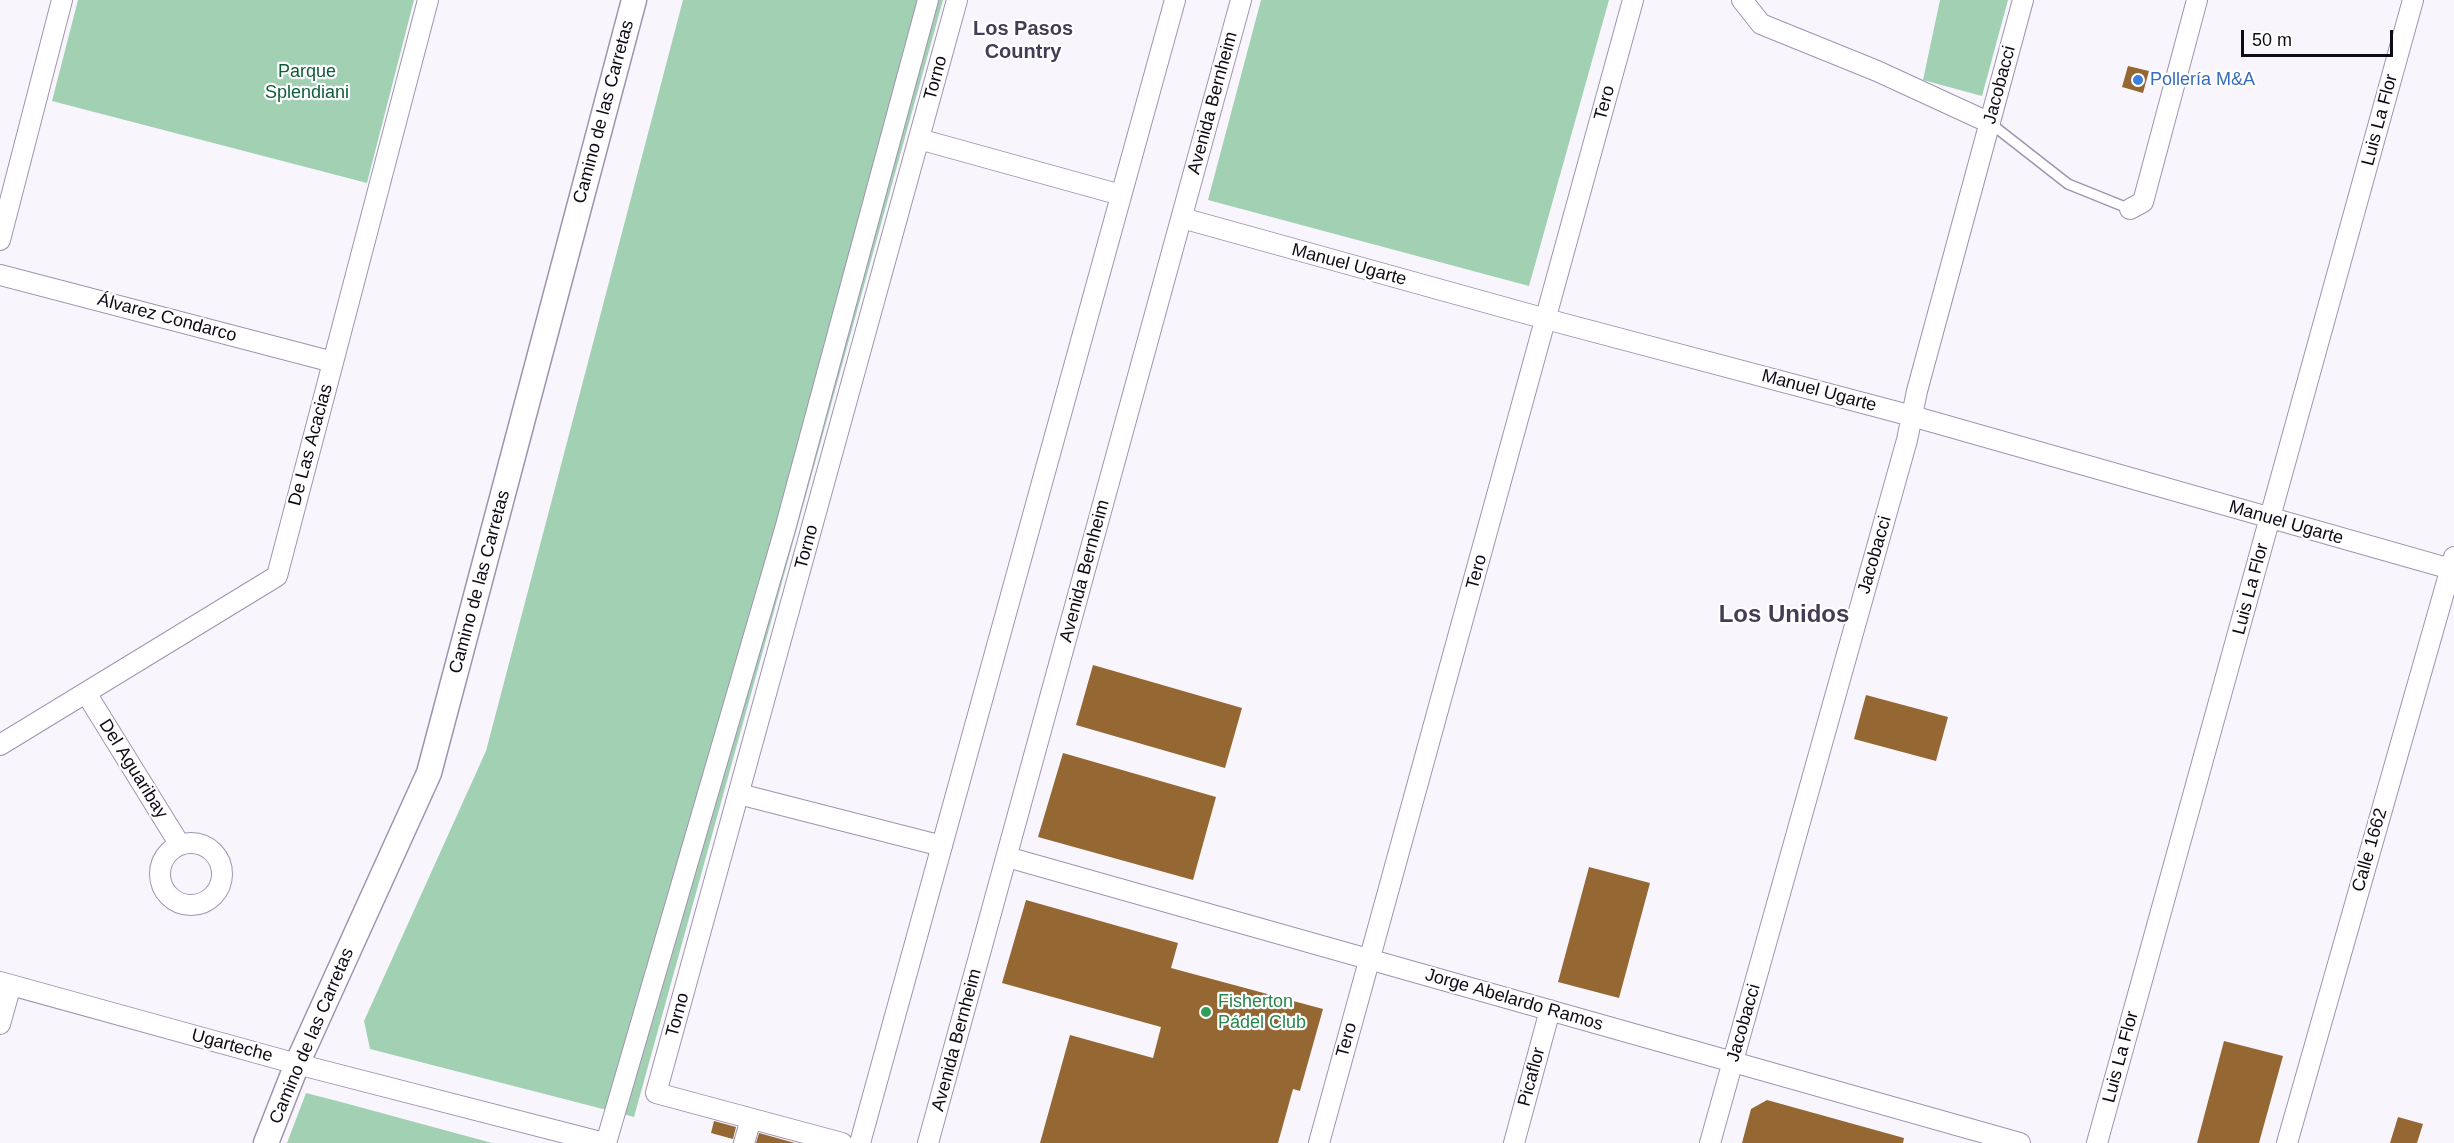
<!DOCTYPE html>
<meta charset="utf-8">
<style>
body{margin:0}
#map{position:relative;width:2454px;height:1143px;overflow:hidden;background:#f8f6fc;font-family:Arial,sans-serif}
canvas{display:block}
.scale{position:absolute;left:2241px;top:30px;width:152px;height:27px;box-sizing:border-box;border:3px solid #0f0a15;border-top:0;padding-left:8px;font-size:18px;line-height:21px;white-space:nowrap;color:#0f0a15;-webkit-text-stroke:4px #fff;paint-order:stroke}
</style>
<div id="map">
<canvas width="2454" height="1143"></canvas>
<div class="scale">50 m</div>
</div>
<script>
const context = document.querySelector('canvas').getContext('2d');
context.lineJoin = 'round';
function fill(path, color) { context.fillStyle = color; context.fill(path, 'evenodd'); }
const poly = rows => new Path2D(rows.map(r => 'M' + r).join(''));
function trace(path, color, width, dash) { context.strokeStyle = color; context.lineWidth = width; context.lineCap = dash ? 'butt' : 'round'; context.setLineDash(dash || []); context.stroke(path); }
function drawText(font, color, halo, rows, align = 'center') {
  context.font = font + ' Arial,sans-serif'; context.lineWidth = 4.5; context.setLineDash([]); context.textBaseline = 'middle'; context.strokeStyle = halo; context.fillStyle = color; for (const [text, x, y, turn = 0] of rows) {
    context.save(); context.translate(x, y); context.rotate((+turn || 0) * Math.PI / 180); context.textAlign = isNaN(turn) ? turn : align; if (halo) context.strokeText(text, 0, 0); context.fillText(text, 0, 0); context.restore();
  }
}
fill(poly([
 [78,0,414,0,367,183,52,101],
 [683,0,943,0,634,1117,370,1049,364,1021,486,751],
 [1261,0,1609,0,1529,286,1208,200],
 [1940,0,2008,0,1982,96,1923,80],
 [306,1093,341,1102,492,1143,287,1143]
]), '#a2d0b3');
fill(poly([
 [2128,66,2149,71,2143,93,2122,87],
 [1093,665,1242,708,1225,768,1076,725],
 [1866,695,1948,717,1936,761,1854,739],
 [1063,753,1216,797,1193,880,1038,837],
 [1589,867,1650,883,1619,998,1558,982],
 [1026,900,1178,943,1171,968,1323,1009,1300,1091,1293,1089,1278,1143,1040,1143,1070,1035,1153,1058,1161,1027,1002,983],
 [2224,1041,2283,1056,2259,1143,2197,1143],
 [1767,1100,1904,1138,1903,1143,1742,1143,1751,1109],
 [2398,1117,2423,1124,2417,1143,2390,1143],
 [714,1121,736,1127,733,1139,711,1133],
 [759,1133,795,1143,756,1143]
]), '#946733');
const service = poly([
 [1990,123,2068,184,2130,209]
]);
const minor = poly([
 [1742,0,1761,24,1877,71,1990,123],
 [919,139,1121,195],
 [2130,209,2143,202,2197,0],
 [1182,218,1546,319,1912,416,2454,570],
 [0,240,62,0],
 [0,275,333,362],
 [86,693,180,845],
 [0,745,277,576,428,0],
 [739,794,942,846],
 '160 874a31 31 0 1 1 62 0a31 31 0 1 1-62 0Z',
 [1007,857,2020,1143],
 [0,982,297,1064,604,1143],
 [0,1024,11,985],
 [606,1143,785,529,928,0],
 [744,1143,751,1119],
 [842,1143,656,1093,957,0],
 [860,1143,1175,0],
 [928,1143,1241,0],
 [1319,1143,1633,0],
 [1514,1143,1550,1010],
 [1710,1143,1907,440,1917,391,2023,0],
 [2097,1143,2413,0],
 [2287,1143,2454,557]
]);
const tertiary = poly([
 [266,1143,297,1064,429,773,634,0]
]);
trace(service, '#a093b2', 12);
trace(minor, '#a093b2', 22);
trace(tertiary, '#a093b2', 27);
trace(service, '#fff', 9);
trace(minor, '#fff', 20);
trace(tertiary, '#fff', 24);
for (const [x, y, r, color] of [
 [2138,80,6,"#3f7fe0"],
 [1206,1012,6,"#2e9e5b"]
]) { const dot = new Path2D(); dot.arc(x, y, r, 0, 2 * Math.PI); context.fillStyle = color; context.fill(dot); trace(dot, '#fff', 2); }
drawText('18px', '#0d5d38', '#fff', [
 ["Parque",307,72],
 ["Splendiani",307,93]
]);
drawText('18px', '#0f0a15', '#fff', [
 ["Torno",936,78,-75],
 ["Jacobacci",2000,85,-75],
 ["Avenida Bernheim",1213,103,-75],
 ["Tero",1605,103,-75],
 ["Camino de las Carretas",604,112,-75],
 ["Luis La Flor",2380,120,-75],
 ["Manuel Ugarte",1349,265,15],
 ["Álvarez Condarco",167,318,15],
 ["Manuel Ugarte",1819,391,15],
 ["De Las Acacias",311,445,-75],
 ["Manuel Ugarte",2286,523,16],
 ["Torno",807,547,-75],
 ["Jacobacci",1875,555,-74],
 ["Avenida Bernheim",1085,571,-75],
 ["Tero",1477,572,-75],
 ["Camino de las Carretas",480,582,-75],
 ["Luis La Flor",2251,589,-75],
 ["Del Aguaribay",133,769,58],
 ["Calle 1662",2370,850,-74],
 ["Jorge Abelardo Ramos",1514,1000,16],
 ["Torno",678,1015,-75],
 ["Jacobacci",1744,1023,-74],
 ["Camino de las Carretas",312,1036,-67],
 ["Avenida Bernheim",957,1040,-75],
 ["Tero",1347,1040,-75],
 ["Ugarteche",232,1046,15],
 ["Luis La Flor",2121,1057,-75],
 ["Picaflor",1532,1077,-75]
]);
drawText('18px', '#366cbe', '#fff', [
 ["Pollería M&A",2150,80]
], 'left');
drawText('18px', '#27864d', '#fff', [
 ["Fisherton",1218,1002],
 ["Pádel Club",1218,1023]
], 'left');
drawText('bold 20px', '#463b55', '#fff', [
 ["Los Pasos",1023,29],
 ["Country",1023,52]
]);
drawText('bold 24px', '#463b55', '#fff', [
 ["Los Unidos",1784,615]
]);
</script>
